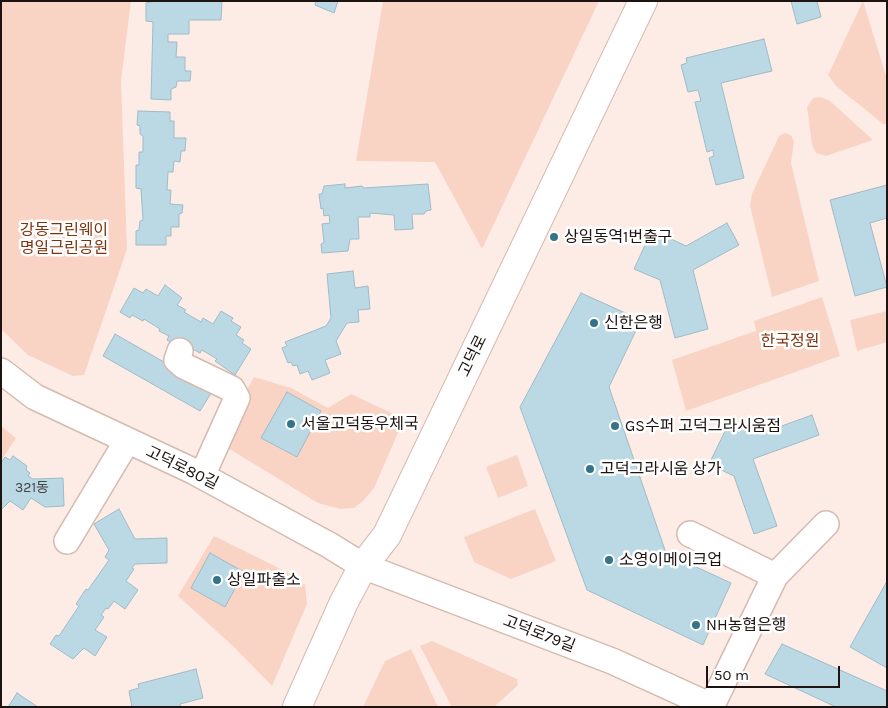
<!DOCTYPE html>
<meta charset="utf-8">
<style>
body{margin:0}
#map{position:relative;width:888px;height:708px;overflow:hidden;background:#fdece5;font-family:Karla,sans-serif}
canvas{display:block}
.frame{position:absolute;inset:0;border:2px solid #1d1310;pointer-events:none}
.scale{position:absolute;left:706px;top:666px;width:134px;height:22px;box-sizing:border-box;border:2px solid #1d1310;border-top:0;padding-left:6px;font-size:15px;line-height:18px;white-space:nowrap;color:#1d1310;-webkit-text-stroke:4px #fff;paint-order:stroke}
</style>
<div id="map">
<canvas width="888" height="708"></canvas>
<div class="frame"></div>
<div class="scale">50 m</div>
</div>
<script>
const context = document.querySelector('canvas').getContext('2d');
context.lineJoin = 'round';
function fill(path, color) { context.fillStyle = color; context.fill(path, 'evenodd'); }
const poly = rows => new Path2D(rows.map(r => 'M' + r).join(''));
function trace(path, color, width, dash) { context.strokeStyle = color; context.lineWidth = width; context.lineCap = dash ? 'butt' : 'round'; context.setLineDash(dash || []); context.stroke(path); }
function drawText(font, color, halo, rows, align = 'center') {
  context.font = font + ' Karla,"Noto Sans KR",sans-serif'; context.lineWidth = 5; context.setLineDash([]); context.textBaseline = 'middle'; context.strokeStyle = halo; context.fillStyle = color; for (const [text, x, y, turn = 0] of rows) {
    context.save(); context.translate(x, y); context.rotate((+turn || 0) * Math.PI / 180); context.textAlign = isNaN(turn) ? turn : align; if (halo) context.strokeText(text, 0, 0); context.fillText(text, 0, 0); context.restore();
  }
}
fill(poly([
 [1,1,131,1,121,81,127,249,84,375,73,376,28,355,1,329],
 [383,1,599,1,482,249,435,162,356,161],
 [863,1,887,79,887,124,883,124,836,86,828,75],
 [821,97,830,101,873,140,826,156,816,153,812,145,807,107,813,98],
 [785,133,791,135,794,142,791,163,819,281,772,297,750,206,752,194,757,183,779,136],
 [822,297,840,356,686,411,672,360,756,331,754,321],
 [887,311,887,342,857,351,850,320],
 [254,377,291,388,328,408,351,394,404,419,374,488,363,501,354,508,340,509,318,503,218,442],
 [1,426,16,438,1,461],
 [517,455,528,486,498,498,486,467],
 [535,509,556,561,511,579,474,562,464,537],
 [214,536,293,575,305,585,307,604,272,686,235,648,178,596],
 [432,641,517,679,518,685,494,707,452,707,420,646],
 [411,649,438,707,363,707,385,661]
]), '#f9d4c5');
const building = poly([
 [155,1,222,1,221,20,189,20,189,34,168,34,168,42,177,42,176,57,185,57,185,71,191,71,190,81,177,81,176,87,171,89,171,100,151,99,153,22,146,21,146,3,155,1],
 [316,1,338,1,334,13,315,5,316,1],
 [791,1,817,1,821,17,797,24,791,1],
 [764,39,772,71,721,83,744,178,716,185,709,158,714,156,713,150,707,152,695,102,701,101,698,90,688,92,681,65,687,63,686,58,764,39],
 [138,111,170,112,170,121,174,121,174,138,186,138,185,151,181,151,180,162,174,161,173,172,168,172,167,190,171,190,170,204,183,205,182,213,179,214,179,227,171,227,171,236,166,236,166,245,136,245,136,231,139,230,140,221,143,220,141,189,136,188,136,165,139,165,139,152,143,152,143,136,140,134,140,126,137,125,138,111],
 [345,184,345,188,362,186,364,188,428,184,431,210,426,211,424,214,412,214,413,229,395,230,394,215,370,213,370,217,358,217,359,239,350,239,348,251,322,253,321,244,324,242,322,224,330,223,329,215,324,216,323,208,321,209,319,194,322,194,324,186,345,184],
 [887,185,887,218,870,223,887,287,855,296,830,200,887,185],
 [727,223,739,245,693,270,708,329,675,338,660,280,634,269,652,230,686,246,727,223],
 [353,271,355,288,368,286,370,309,358,310,359,322,347,323,336,341,341,354,325,360,330,373,312,380,308,371,300,374,297,365,293,366,291,362,288,363,282,348,287,346,285,342,326,326,331,318,327,274,353,271],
 [165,285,182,298,177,305,186,310,184,312,201,322,203,318,213,324,221,311,233,318,231,321,241,327,236,335,244,340,242,343,251,349,235,375,215,361,217,359,202,350,200,353,189,347,179,347,167,340,169,336,159,331,160,329,144,319,143,321,132,315,130,318,120,312,134,288,143,293,146,289,158,296,165,285],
 [581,293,641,320,609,387,666,553,731,583,703,645,587,590,520,407,581,293],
 [115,334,213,390,200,411,103,356,115,334],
 [287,392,321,411,297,457,261,438,287,392],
 [812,415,819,435,753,459,777,526,754,534,734,476,709,464,730,421,757,435,812,415],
 [13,456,27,466,26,470,30,473,28,476,33,479,63,478,64,506,45,507,31,498,23,510,10,501,1,510,1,463,5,457,10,460,13,456],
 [119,509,135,539,167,538,167,563,135,564,132,568,134,569,126,581,138,590,125,609,114,601,108,609,106,608,101,615,104,617,95,630,107,637,95,656,84,648,73,659,50,644,56,635,59,636,79,606,76,604,86,589,88,590,109,560,105,557,109,550,94,524,119,509],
 [210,553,244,572,225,607,191,588,210,553],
 [886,583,887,583,887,668,850,647,886,583],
 [782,644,887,691,887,707,836,707,765,674,782,644],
 [196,669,203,698,180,704,181,707,132,707,129,691,139,688,138,684,196,669],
 [17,693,38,707,8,707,17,693]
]);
fill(building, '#bbd9e4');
trace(building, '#9ebbc6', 1);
const minor = poly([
 [180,351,177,360,184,366,232,389,237,398,202,476],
 [1,371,35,397,193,471,329,545,363,566,612,661,713,707],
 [690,534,775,576],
 [67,541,127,441],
 [711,707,775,576,826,524]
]);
const major = poly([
 [297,707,344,602,363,566,387,535,643,1]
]);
trace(minor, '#d5baaf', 28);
trace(major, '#d5baaf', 30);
trace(minor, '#fff', 25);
trace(major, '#fff', 28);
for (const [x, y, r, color] of [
 [554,237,5,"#347388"],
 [594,323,5,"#347388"],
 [291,424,5,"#347388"],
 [615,426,5,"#347388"],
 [590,469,5,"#347388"],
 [609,560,5,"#347388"],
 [217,580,5,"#347388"],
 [696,625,5,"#347388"]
]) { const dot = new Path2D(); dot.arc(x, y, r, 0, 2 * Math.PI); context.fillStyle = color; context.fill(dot); trace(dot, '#fff', 2); }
drawText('14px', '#444445', null, [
 ["321동",32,488]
]);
drawText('16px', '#7f330d', '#fff', [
 ["강동그린웨이",64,230],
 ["명일근린공원",64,248],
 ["한국정원",790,341]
]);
drawText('16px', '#1d1310', '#fff', [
 ["상일동역1번출구",564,237],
 ["신한은행",604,323],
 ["서울고덕동우체국",301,424],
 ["GS수퍼 고덕그라시움점",625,426],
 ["고덕그라시움 상가",600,469],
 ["소영이메이크업",619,560],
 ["상일파출소",227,580],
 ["NH농협은행",706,625]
], 'left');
drawText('16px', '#1d1310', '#fff', [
 ["고덕로",473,356,-64],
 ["고덕로80길",182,468,26],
 ["고덕로79길",539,634,21]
]);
</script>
